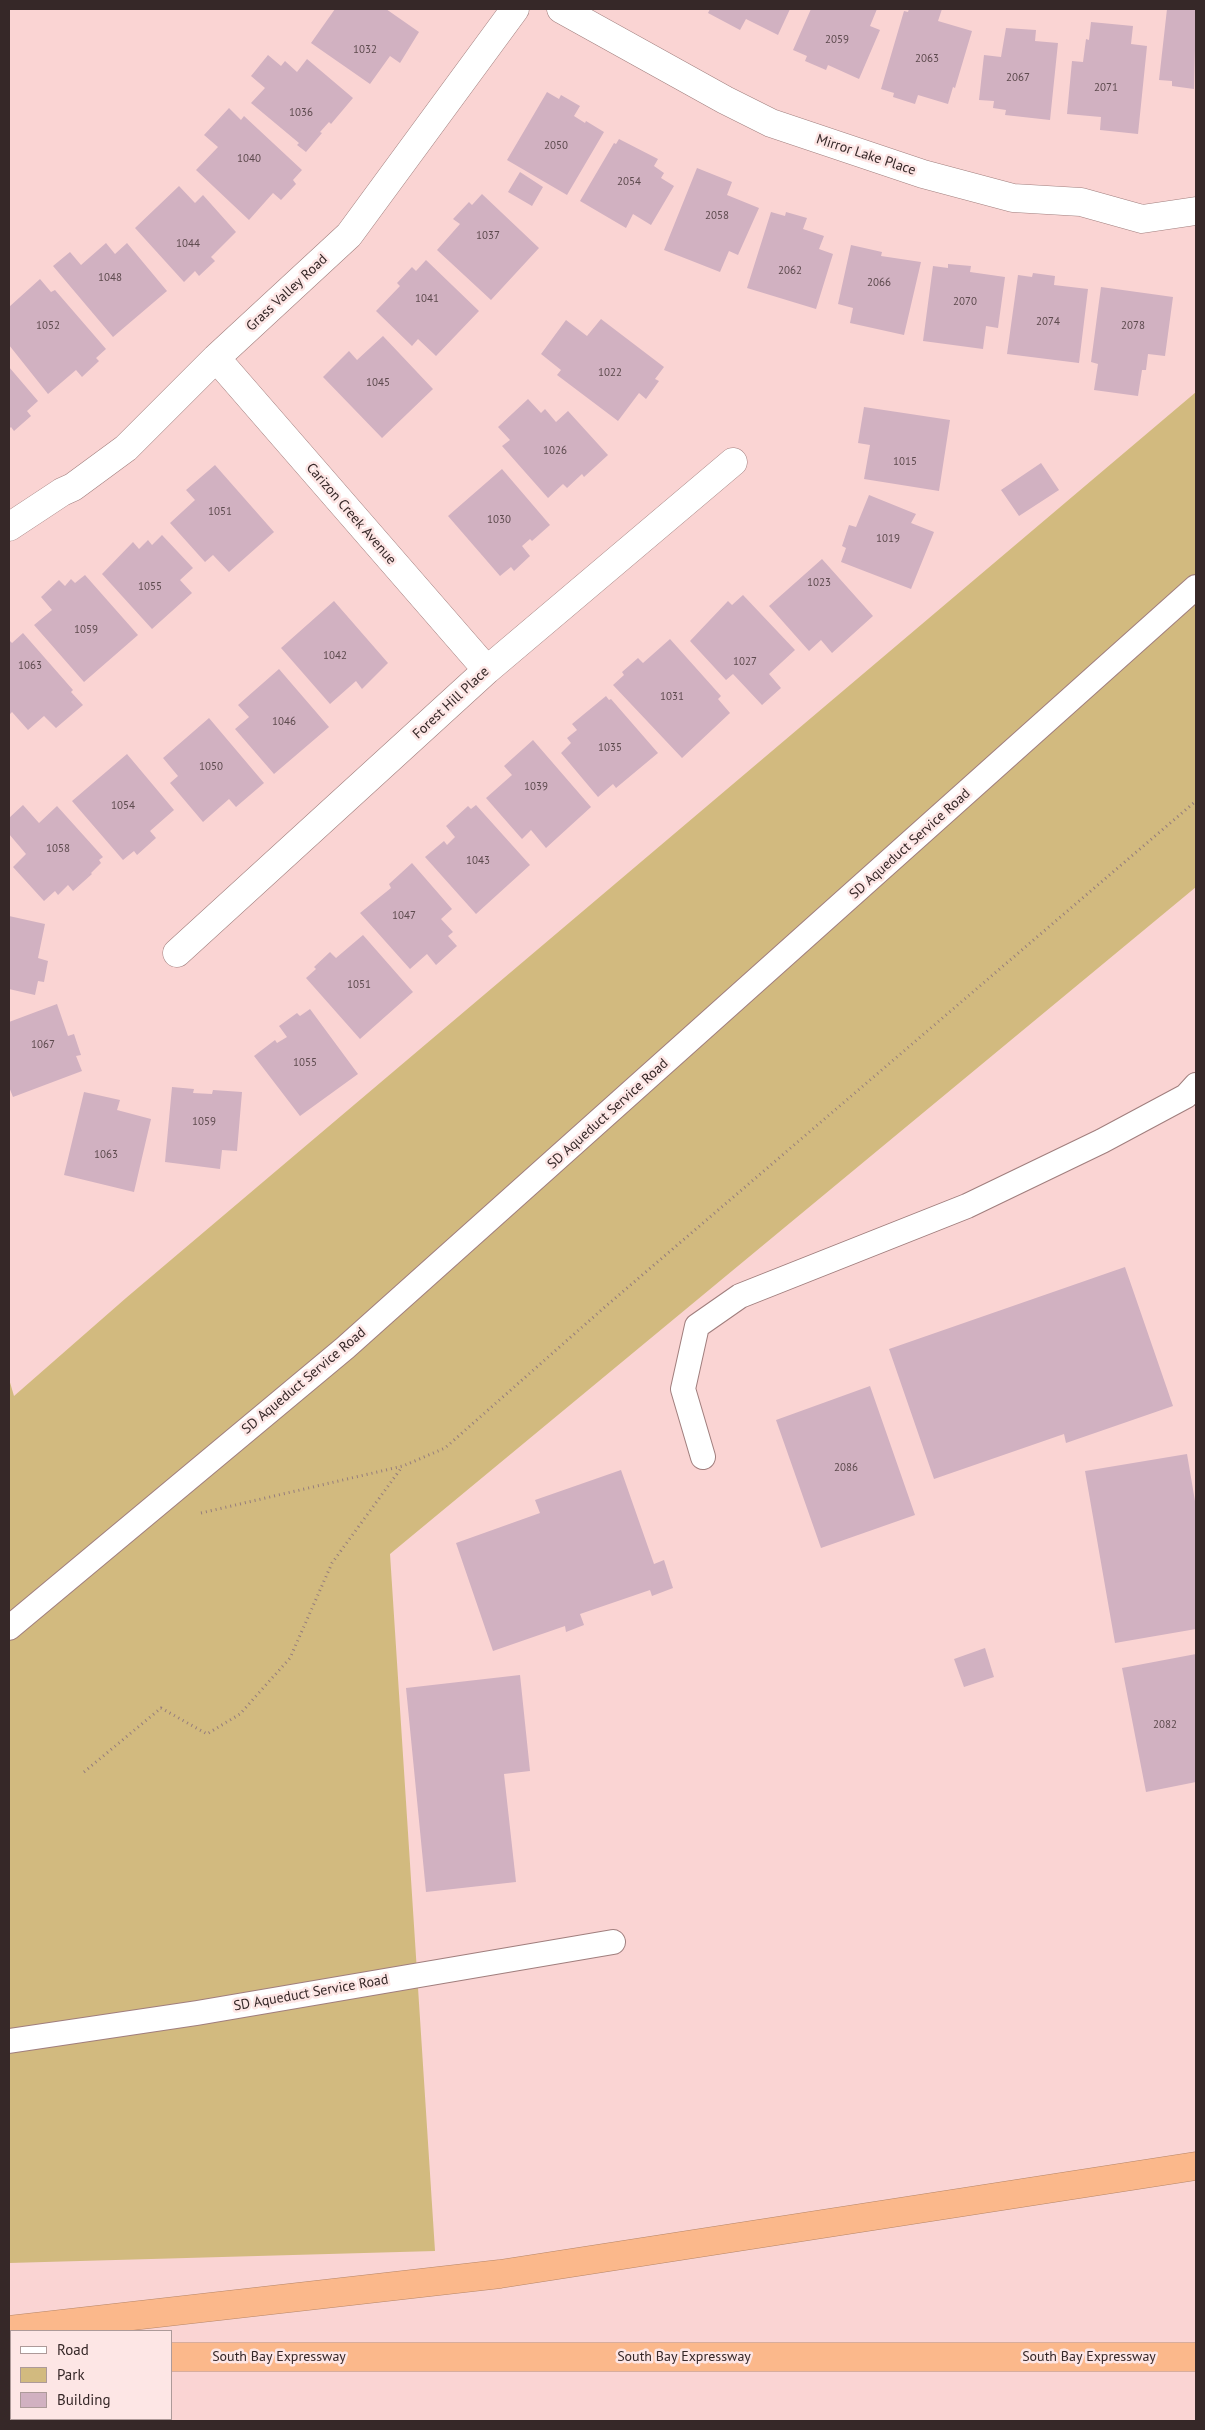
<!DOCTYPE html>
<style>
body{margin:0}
#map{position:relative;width:1205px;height:2430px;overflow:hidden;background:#fad4d3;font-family:"PT Sans",sans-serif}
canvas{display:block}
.frame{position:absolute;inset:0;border:10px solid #362828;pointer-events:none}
.legend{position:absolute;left:10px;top:2330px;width:162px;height:90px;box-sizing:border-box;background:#fde6e5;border:1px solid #ad9a99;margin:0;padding:6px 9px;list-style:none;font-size:15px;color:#362828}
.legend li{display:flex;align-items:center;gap:10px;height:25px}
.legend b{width:25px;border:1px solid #ad9a99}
</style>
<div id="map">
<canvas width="1205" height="2430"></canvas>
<div class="frame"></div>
<ul class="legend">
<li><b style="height:6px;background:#fff"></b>Road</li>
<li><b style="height:14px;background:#d2ba7f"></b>Park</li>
<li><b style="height:14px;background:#d1b1c1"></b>Building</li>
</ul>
</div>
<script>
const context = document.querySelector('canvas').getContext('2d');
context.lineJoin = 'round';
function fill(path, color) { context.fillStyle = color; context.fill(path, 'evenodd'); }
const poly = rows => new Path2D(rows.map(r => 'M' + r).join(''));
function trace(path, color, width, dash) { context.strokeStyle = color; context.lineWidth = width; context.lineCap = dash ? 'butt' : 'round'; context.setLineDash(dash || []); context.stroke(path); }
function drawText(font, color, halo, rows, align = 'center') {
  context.font = font + ' "PT Sans",sans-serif'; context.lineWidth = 5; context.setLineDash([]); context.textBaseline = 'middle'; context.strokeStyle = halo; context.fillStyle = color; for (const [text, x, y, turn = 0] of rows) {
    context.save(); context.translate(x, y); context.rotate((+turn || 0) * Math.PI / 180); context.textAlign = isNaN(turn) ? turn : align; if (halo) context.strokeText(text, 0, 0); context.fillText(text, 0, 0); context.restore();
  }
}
fill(poly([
 [1196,392,1196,887,390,1554,435,2251,9,2263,9,1379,14,1396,126,1298]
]), '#d2ba7f');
fill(poly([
 [335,9,386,9,419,32,400,63,390,56,370,84,311,43],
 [710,9,790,9,778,35,746,19,740,30,708,13],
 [811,9,877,9,870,26,880,30,859,79,828,65,826,70,805,61,807,56,793,50],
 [909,9,942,9,938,21,972,31,955,88,953,87,948,104,918,95,915,104,893,97,894,93,881,89,904,11,908,12],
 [1167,9,1196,9,1194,89,1172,86,1172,81,1159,80],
 [1091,22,1133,26,1131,44,1147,46,1138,134,1100,130,1101,117,1067,114,1072,61,1083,62,1086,39,1089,40],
 [1006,28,1036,30,1035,41,1058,43,1050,120,1005,115,1006,110,993,108,994,101,979,100,984,55,1001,57],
 [268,55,281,66,285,61,297,72,307,59,353,98,331,124,329,122,320,132,322,133,306,152,297,145,299,143,251,103,265,88,251,76],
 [547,92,559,99,561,95,580,106,574,116,585,123,586,121,604,132,567,195,507,160],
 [229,108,241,120,244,116,302,170,293,180,296,184,281,200,273,193,249,220,196,170,218,147,204,135],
 [619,139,658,159,654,166,664,173,661,178,674,186,651,225,633,214,626,228,580,201,614,143,616,144],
 [697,168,732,182,727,195,759,208,738,255,729,251,720,272,664,250],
 [520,172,543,187,532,206,508,192],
 [179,186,195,203,203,195,236,232,211,257,215,261,199,276,195,271,184,282,135,228],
 [482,194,539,248,491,300,437,250,460,224,453,219,469,202,472,205],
 [771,212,785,216,786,212,807,218,803,229,824,236,819,249,833,254,816,309,747,288],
 [106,243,115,254,127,243,167,291,113,337,53,266,70,252,81,265],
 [851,245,882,252,881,256,921,262,904,335,850,323,853,308,838,304],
 [426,260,479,311,436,356,418,339,412,346,376,311,400,286,397,283,412,267,416,271],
 [948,264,971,266,970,272,1005,277,998,328,986,326,983,349,923,341,933,266,948,268],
 [1033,273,1055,276,1054,285,1088,289,1079,363,1007,354,1018,275,1032,277],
 [40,279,51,292,55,290,106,349,96,358,99,361,82,377,76,370,48,394,9,345,9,307],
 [1101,287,1173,297,1165,356,1148,354,1146,370,1142,370,1138,396,1094,390,1098,364,1091,362],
 [601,319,664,367,655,379,659,381,646,399,639,393,618,421,557,375,561,370,541,354,566,320,587,336],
 [383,336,433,389,382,438,323,377,349,351,357,360],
 [9,367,38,401,27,411,31,416,14,431,11,427,9,429],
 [528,399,541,413,545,409,556,422,568,411,608,455,584,477,582,474,567,488,563,484,548,498,502,446,510,440,498,427],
 [864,407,950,420,939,491,864,479,870,445,858,443],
 [1041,463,1059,490,1019,516,1001,490],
 [215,465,274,532,229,572,213,555,205,562,170,523,195,500,186,490],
 [502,469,550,525,532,541,530,539,522,546,530,556,514,571,511,567,500,576,448,516],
 [869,495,916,514,911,523,934,532,911,589,841,562,846,548,842,546,849,525,856,527],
 [162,535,193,568,180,580,192,593,152,629,102,574,133,542,139,549,148,540,152,545],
 [822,559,873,616,832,653,821,640,809,651,769,606],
 [85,575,138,635,84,682,34,625,52,610,41,597,59,580,65,586,71,579,75,583],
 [743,595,795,650,769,674,781,688,762,705,733,674,726,680,690,641,728,601,732,605],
 [334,601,388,663,362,689,356,681,330,704,281,648],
 [23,633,73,690,71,692,83,705,56,728,44,716,28,730,12,712,9,715,9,640,12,643],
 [670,639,721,696,718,699,730,713,682,758,613,685,624,675,622,672,638,658,643,663],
 [279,669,329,727,274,774,235,729,249,717,238,705],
 [606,696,609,700,611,699,658,753,616,788,613,784,598,797,561,753,571,743,567,738,577,730,572,724],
 [209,718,264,783,236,807,229,799,203,822,170,783,178,776,163,758],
 [533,740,591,807,546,848,531,830,522,839,486,798,512,775,504,766],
 [127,754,174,810,150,831,156,838,137,855,134,851,123,860,72,801],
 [23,805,39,823,57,806,103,857,99,860,101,863,91,873,92,874,73,891,68,885,58,895,55,891,44,901,13,867,26,854,9,834,9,818],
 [476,805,530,865,476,914,425,857,444,841,447,845,455,837,446,826,468,806,471,809],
 [412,863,452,909,441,919,453,932,448,936,457,946,436,965,427,954,410,969,360,913,391,888,389,884],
 [9,916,45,924,38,958,48,961,44,982,38,981,35,995,9,989],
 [363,935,413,992,360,1039,306,978,316,969,314,967,330,952,336,958],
 [57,1004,68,1036,74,1034,81,1055,76,1056,82,1071,13,1097,9,1087,9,1022],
 [310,1009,358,1074,300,1116,254,1056,275,1040,277,1043,287,1037,279,1026,297,1013,300,1016],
 [172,1087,194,1089,193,1093,212,1094,213,1090,242,1092,237,1151,222,1150,220,1169,165,1162],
 [84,1092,120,1100,117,1110,151,1119,134,1192,64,1175],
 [1125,1267,1173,1406,1066,1443,1064,1434,934,1479,889,1349],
 [870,1386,915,1515,821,1548,776,1420],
 [1187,1454,1196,1507,1196,1629,1115,1643,1085,1471],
 [621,1470,654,1564,664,1560,673,1588,652,1596,650,1590,580,1614,584,1625,566,1632,565,1626,493,1651,456,1543,540,1513,535,1500],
 [985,1648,994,1677,964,1687,954,1659],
 [1196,1654,1196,1782,1146,1792,1122,1668],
 [520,1675,530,1771,504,1774,516,1882,426,1892,406,1688]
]), '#d1b1c1');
const service = poly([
 [703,1457,683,1389,697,1326,740,1296,967,1206,1102,1141,1186,1096,1196,1085],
 [9,1628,345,1348,1196,587],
 [9,2041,197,2013,613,1942]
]);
const minor = poly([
 [561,9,725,100,771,123,923,174,1013,198,1081,202,1142,219,1196,211],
 [216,358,487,670],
 [9,527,62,492,73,487,126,448,216,358,349,235,515,9],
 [177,953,487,670,733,462]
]);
const motorway = poly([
 [9,2330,500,2274,1196,2166],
 [9,2357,11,2357],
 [171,2357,1196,2357]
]);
trace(service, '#a07e7d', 26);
trace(minor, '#a07e7d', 29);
trace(motorway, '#b68668', 29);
trace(poly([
 [201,1513,403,1466,445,1448,606,1306,1196,801],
 [84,1772,161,1708,207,1734,240,1714,290,1658,332,1563,402,1467]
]), '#967d7c', 3, [1, 4]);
trace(service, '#fff', 24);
trace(minor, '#fff', 28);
trace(motorway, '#fbb88b', 28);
drawText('11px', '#5d4a4e', null, [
 ["2059",837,40],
 ["1032",365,50],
 ["2063",927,59],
 ["2067",1018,78],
 ["2071",1106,88],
 ["1036",301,113],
 ["2050",556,146],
 ["1040",249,159],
 ["2054",629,182],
 ["2058",717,216],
 ["1037",488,236],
 ["1044",188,244],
 ["2062",790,271],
 ["1048",110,278],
 ["2066",879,283],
 ["1041",427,299],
 ["2070",965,302],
 ["2074",1048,322],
 ["1052",48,326],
 ["2078",1133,326],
 ["1022",610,373],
 ["1045",378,383],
 ["1026",555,451],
 ["1015",905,462],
 ["1051",220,512],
 ["1030",499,520],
 ["1019",888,539],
 ["1023",819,583],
 ["1055",150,587],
 ["1059",86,630],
 ["1042",335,656],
 ["1027",745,662],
 ["1063",30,666],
 ["1031",672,697],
 ["1046",284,722],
 ["1035",610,748],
 ["1050",211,767],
 ["1039",536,787],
 ["1054",123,806],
 ["1058",58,849],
 ["1043",478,861],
 ["1047",404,916],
 ["1051",359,985],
 ["1067",43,1045],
 ["1055",305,1063],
 ["1059",204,1122],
 ["1063",106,1155],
 ["2086",846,1468],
 ["2082",1165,1725]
]);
drawText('14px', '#362828', '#fde6e5', [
 ["Mirror Lake Place",866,155,18],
 ["Grass Valley Road",287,293,-43],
 ["Carizon Creek Avenue",351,514,49],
 ["Forest Hill Place",451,703,-43],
 ["SD Aqueduct Service Road",910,844,-42],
 ["SD Aqueduct Service Road",608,1114,-42],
 ["SD Aqueduct Service Road",304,1381,-40],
 ["SD Aqueduct Service Road",311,1993,-10],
 ["South Bay Expressway",279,2357],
 ["South Bay Expressway",684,2357],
 ["South Bay Expressway",1089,2357]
]);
</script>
